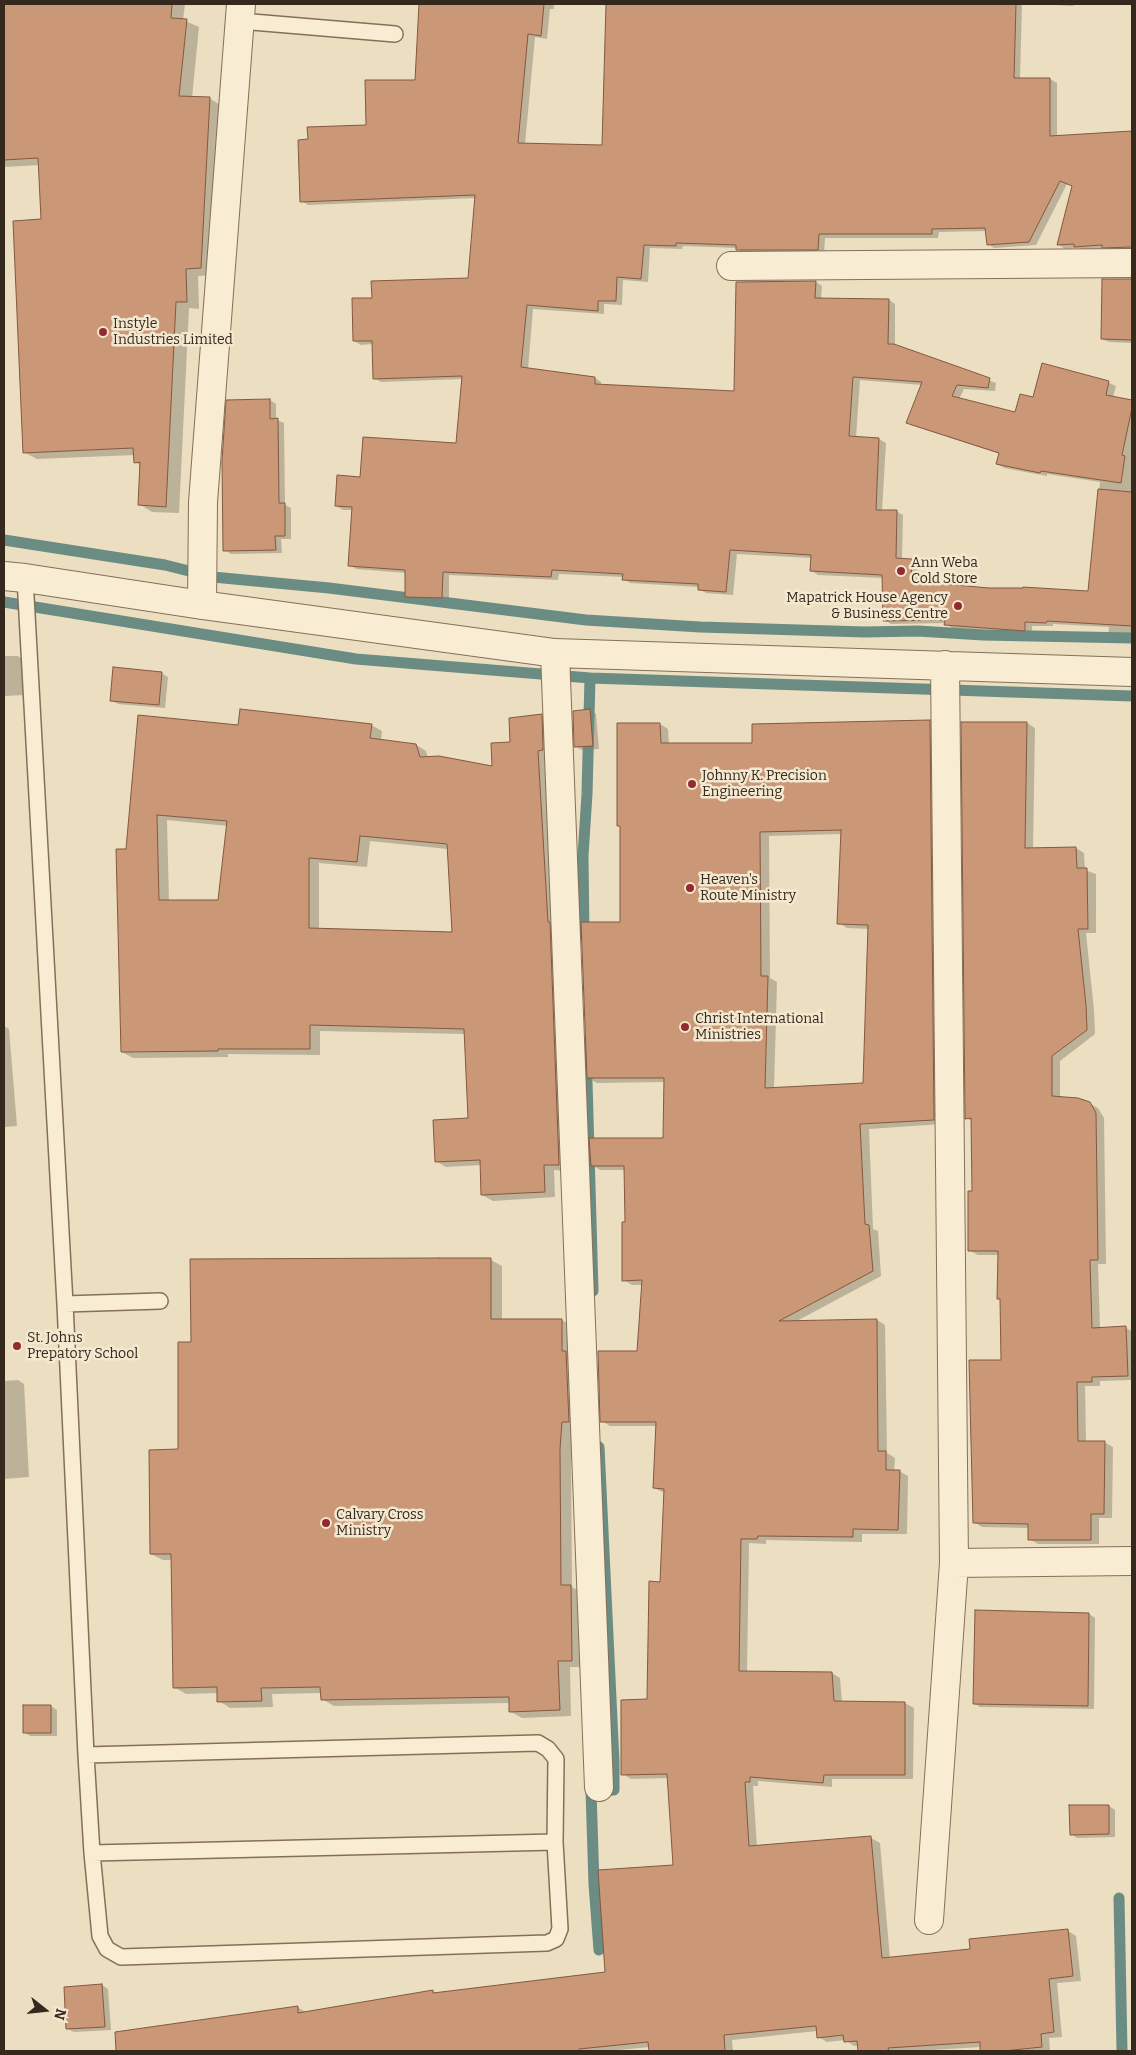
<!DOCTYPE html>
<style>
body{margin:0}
#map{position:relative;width:1136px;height:2055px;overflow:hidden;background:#ecdec0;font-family:Bitter,serif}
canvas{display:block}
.frame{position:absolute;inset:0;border:5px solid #35281d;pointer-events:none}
.north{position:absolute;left:20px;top:1985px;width:50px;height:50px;-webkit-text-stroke:4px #f4e9d0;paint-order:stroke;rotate:106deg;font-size:14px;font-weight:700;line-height:20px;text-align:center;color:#35281d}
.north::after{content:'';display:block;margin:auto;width:18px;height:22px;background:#35281d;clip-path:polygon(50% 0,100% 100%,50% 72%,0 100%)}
</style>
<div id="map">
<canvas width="1136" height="2055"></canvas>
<div class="frame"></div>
<div class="north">N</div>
</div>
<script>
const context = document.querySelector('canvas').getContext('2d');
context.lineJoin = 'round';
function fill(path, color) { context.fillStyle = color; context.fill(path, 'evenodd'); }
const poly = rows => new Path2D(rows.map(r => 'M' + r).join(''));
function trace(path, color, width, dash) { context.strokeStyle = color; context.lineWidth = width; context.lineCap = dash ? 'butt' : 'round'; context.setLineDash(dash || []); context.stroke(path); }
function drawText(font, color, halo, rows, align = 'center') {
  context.font = font + ' Bitter,serif'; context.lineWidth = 5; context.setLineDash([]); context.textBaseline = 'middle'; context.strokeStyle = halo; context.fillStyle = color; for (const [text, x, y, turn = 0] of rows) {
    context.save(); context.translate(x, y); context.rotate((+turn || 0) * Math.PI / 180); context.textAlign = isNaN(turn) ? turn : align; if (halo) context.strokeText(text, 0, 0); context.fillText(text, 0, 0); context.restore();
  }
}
fill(poly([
 [4,4,185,4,183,20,199,27,192,98,209,98,222,106,213,275,198,276,199,309,189,308,179,513,152,512,139,504,141,466,135,462,135,455,37,459,24,452,43,221,40,165,4,167],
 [420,4,554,4,554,9,550,9,547,39,535,37,525,144,603,146,607,4,1022,4,1020,79,1050,79,1057,83,1057,137,1132,132,1132,251,1110,251,1106,248,1082,250,1078,248,1065,249,1059,245,1073,186,1067,184,1036,245,994,248,988,244,987,231,939,232,938,238,825,238,824,253,744,254,737,248,683,246,682,249,650,248,648,282,623,280,622,305,604,304,604,314,533,309,528,369,595,378,601,382,601,385,735,392,816,282,822,286,821,299,889,300,895,304,895,346,996,383,995,391,964,389,959,399,1016,414,1034,399,1043,364,1109,383,1116,386,1113,397,1132,402,1132,641,1115,640,1108,636,1109,627,1053,624,1053,626,1032,626,1032,634,952,628,946,623,891,624,884,620,883,578,818,575,812,571,812,558,737,554,733,595,706,593,699,589,699,587,630,583,624,579,624,577,559,574,558,580,449,575,449,601,413,600,406,596,407,573,356,569,350,565,353,510,343,510,336,506,362,478,457,445,463,379,381,382,374,378,373,344,361,345,354,341,373,299,469,279,476,198,308,205,302,201,309,141,367,126,416,81],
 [860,380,922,385,908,422,914,426,1000,454,997,464,1004,468,1047,476,1047,474,1100,482,1089,592,989,589,917,583,918,564,912,560,902,560,903,515,896,511,882,511,886,443,879,439,856,438],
 [1034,4,1074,4,1073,6],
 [1103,280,1132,280,1132,343,1109,342,1102,339],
 [270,400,276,404,276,420,284,423,285,505,291,508,291,539,281,539,282,553,231,554,225,550],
 [4,656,17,656,24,659,24,695,4,696],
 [161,673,168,677,165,708,118,704,111,700],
 [589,710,596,714,599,749,582,750,576,747],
 [541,716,552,722,569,1171,554,1170,555,1197,493,1201,482,1195,481,1165,446,1167,436,1161,469,1119,465,1034,320,1031,320,1055,228,1054,228,1057,133,1058,122,1052,127,850,139,717,239,726,371,725,382,731,381,741,416,745,426,751,428,758,494,767,512,743],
 [167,820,228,826,219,901,169,901],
 [370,841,448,849,454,933,319,929,319,863,367,867],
 [930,721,938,726,942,1124,869,1129,873,1229,878,1231,881,1276,795,1322,877,1320,885,1325,887,1453,895,1458,894,1471,899,1471,908,1476,907,1534,862,1534,862,1542,766,1540,766,1544,749,1543,747,1673,832,1673,840,1678,842,1702,905,1703,914,1708,913,1779,832,1779,832,1787,758,1781,758,1786,753,1786,757,1847,871,1838,880,1843,890,1959,972,1950,1068,1931,1076,1936,1081,1981,1057,1983,1062,2037,1049,2038,1050,2051,982,2051,981,2047,916,2051,859,2051,859,2046,854,2046,845,2040,827,2042,818,2037,817,2031,732,2040,733,2051,666,2051,681,2050,657,2050,657,2051,651,2051,650,2047,608,2051,147,2051,144,2030,297,2007,306,2012,433,1991,437,1994,606,1973,674,1866,668,1778,631,1779,623,1774,648,1700,661,1583,665,1493,654,1488,657,1426,610,1426,602,1421,639,1352,643,1285,632,1285,624,1280,626,1223,626,1170,600,1170,592,1165,664,1139,665,1082,597,1083,588,1078,622,923,621,827,618,825,660,724,668,729,669,745,753,744],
 [842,834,839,923,847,928,870,929,865,1085,774,1089,777,982,770,978,769,836],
 [1027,723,1035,728,1033,849,1076,848,1084,853,1085,870,1096,874,1096,933,1086,933,1094,1010,1095,1034,1060,1061,1060,1098,1089,1103,1098,1108,1104,1118,1106,1264,1098,1264,1100,1329,1126,1328,1132,1331,1132,1380,1100,1381,1100,1386,1085,1386,1086,1442,1104,1442,1113,1447,1112,1518,1099,1518,1099,1544,1038,1544,1029,1539,1029,1528,982,1527,974,1522,1002,1361,1001,1300,999,1298,999,1255,978,1255,969,1250,973,1193,972,1121,966,1118],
 [4,1026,9,1029,17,1126,4,1127],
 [491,1260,502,1266,502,1320,562,1320,573,1327,571,1456,572,1587,582,1593,583,1667,570,1667,571,1716,522,1718,510,1711,510,1703,334,1706,322,1699,322,1693,272,1694,273,1707,230,1708,219,1701,218,1693,186,1694,174,1687,172,1560,163,1560,151,1554,180,1450,193,1343],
 [18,1380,24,1384,29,1477,4,1479,4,1381],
 [1089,1614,1095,1618,1094,1709,980,1707,974,1703],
 [51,1706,57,1710,57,1736,30,1736,24,1732],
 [1070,1806,1109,1806,1115,1810,1115,1837,1077,1838,1071,1834],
 [102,1985,108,1989,111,2030,74,2032,68,2029,65,1988]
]), '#0003');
trace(poly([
 [4,540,165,565,213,577,329,588,586,620,700,627,865,632,918,631,983,635,1132,638],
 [4,602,356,659,590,678,1132,696],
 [584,936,583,856,587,794,590,678],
 [586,1047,593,1291],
 [599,1447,614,1762,614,1790,591,1791,594,1884,599,1950],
 [1119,1898,1122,2051]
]), '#6b8c83', 11);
const building = poly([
 [4,4,172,4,171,18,187,19,179,96,210,97,201,268,186,269,187,302,176,302,166,507,138,505,140,462,134,463,133,448,23,453,13,221,41,219,38,158,4,160,4,4],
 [419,4,544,4,541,36,528,34,518,143,602,145,606,4,1016,4,1014,78,1050,78,1050,136,1132,131,1132,247,1102,248,1102,245,1074,247,1074,244,1057,245,1072,186,1060,181,1029,242,987,245,985,228,932,229,932,234,819,234,818,250,736,250,736,245,676,243,676,246,644,245,641,279,617,277,616,301,598,301,598,311,527,305,521,367,595,377,595,384,734,391,736,282,816,281,815,298,889,299,888,344,894,344,990,378,988,388,957,385,952,396,1015,412,1020,394,1033,397,1042,363,1109,381,1106,395,1132,400,1132,408,1122,455,1125,456,1121,483,1041,471,1040,473,996,464,999,453,906,423,922,382,853,377,849,436,879,438,876,510,897,510,896,558,912,559,911,581,989,588,1023,588,1023,587,1088,591,1098,489,1132,492,1132,626,1047,621,1046,623,1025,622,1025,631,944,625,945,620,883,621,882,575,810,571,811,555,730,550,726,592,698,590,698,584,622,580,623,574,552,570,551,577,443,572,442,598,405,597,405,570,348,566,352,507,335,506,337,475,360,477,363,437,456,443,462,376,373,379,372,341,353,341,352,298,372,298,371,281,468,278,475,195,300,202,298,140,308,139,307,127,366,125,365,80,415,80,419,4],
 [1102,279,1132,279,1132,340,1101,339,1102,279],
 [270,399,270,419,278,418,279,503,285,503,285,536,275,536,276,550,223,551,222,461,226,400,270,399],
 [113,667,162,672,159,705,110,701,113,667],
 [240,709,372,724,370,738,416,744,420,757,439,756,492,766,491,743,510,742,509,718,542,714,543,750,538,751,548,922,550,922,559,1165,544,1165,545,1192,481,1195,480,1160,435,1162,433,1120,468,1118,464,1029,310,1025,310,1049,218,1049,218,1051,121,1052,116,849,126,849,138,715,238,725,240,709],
 [157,815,227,821,218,900,159,900,157,815],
 [360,836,447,844,452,932,309,928,309,858,357,862,360,836],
 [590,709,593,746,574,747,573,711,590,709],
 [930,720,934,1120,860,1124,865,1224,869,1225,873,1271,779,1321,877,1319,878,1451,886,1451,886,1470,900,1470,898,1530,853,1529,853,1537,758,1536,757,1539,741,1539,739,1671,832,1672,834,1701,905,1702,905,1775,824,1775,823,1783,750,1777,750,1782,745,1782,749,1846,871,1836,882,1958,970,1949,969,1939,1068,1929,1073,1976,1049,1979,1054,2032,1041,2034,1042,2047,1004,2051,980,2051,980,2042,888,2048,889,2051,858,2051,857,2041,844,2042,843,2035,817,2038,816,2026,724,2035,725,2051,649,2051,648,2042,579,2049,579,2051,116,2051,115,2032,298,2006,298,2013,433,1990,433,1993,605,1972,598,1870,673,1865,667,1774,621,1775,621,1700,647,1699,649,1581,660,1582,664,1489,653,1488,656,1422,600,1422,598,1351,637,1351,642,1280,622,1281,622,1222,625,1222,624,1166,591,1166,589,1138,663,1138,664,1078,587,1078,581,922,620,922,620,826,617,826,617,723,660,723,661,743,752,743,752,724,930,720],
 [841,830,837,924,868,925,863,1083,765,1088,768,976,761,976,760,832,841,830],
 [961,722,1027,722,1025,848,1076,847,1077,868,1087,868,1088,929,1078,929,1086,1005,1087,1030,1052,1056,1052,1096,1078,1098,1090,1102,1096,1113,1098,1260,1090,1260,1092,1328,1126,1326,1128,1376,1092,1377,1092,1382,1077,1382,1078,1441,1105,1441,1104,1514,1091,1514,1091,1540,1028,1540,1028,1524,973,1523,969,1360,1001,1360,1000,1299,997,1299,998,1251,968,1251,968,1191,972,1191,971,1118,965,1119,961,722],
 [439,1258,491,1258,491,1319,562,1319,562,1351,566,1351,569,1422,562,1422,560,1449,561,1585,571,1585,572,1661,558,1661,560,1710,509,1712,509,1697,321,1700,320,1687,261,1688,262,1701,217,1702,217,1687,173,1688,171,1554,150,1554,149,1450,178,1449,178,1342,191,1342,190,1259,439,1258],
 [975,1610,1089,1613,1088,1706,973,1704,975,1610],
 [23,1705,51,1705,51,1733,23,1733,23,1705],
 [1069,1805,1109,1805,1109,1834,1070,1835,1069,1805],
 [102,1984,105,2027,66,2029,64,1987,102,1984]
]);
fill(building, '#ca9777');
trace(building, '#83583f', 1);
const lane = poly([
 [240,21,395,34],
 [25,578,65,1304,86,1755,92,1853,100,1936,107,1949,121,1957,547,1943,556,1939,560,1929,555,1842,556,1759,548,1749,538,1743,86,1755],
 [65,1304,160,1301],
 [92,1853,555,1842]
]);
const street = poly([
 [731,266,1132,263],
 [4,576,25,578,202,605,555,653,1132,672],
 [202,605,203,502,241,4],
 [555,653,599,1787],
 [954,1563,1132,1561],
 [929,1920,954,1563,945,665]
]);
trace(lane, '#856f59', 18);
trace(street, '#856f59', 30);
trace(lane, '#f8ecd3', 15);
trace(street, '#f8ecd3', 28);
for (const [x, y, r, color] of [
 [103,332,5,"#922a2e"],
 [901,571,5,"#922a2e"],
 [958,606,5,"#922a2e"],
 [692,784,5,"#922a2e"],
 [690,888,5,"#922a2e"],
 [685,1027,5,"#922a2e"],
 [17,1346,5,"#922a2e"],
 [326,1523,5,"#922a2e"]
]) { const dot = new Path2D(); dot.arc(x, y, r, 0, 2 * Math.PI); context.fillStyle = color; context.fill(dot); trace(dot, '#f4e9d0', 2); }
drawText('14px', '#35281d', '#f4e9d0', [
 ["Instyle",113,324],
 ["Industries Limited",113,340],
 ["Ann Weba",911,563],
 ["Cold Store",911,579],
 ["Mapatrick House Agency",948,598,"right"],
 ["& Business Centre",948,614,"right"],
 ["Johnny K. Precision",702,776],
 ["Engineering",702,792],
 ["Heaven's",700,880],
 ["Route Ministry",700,896],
 ["Christ International",695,1019],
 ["Ministries",695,1035],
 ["St. Johns",27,1338],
 ["Prepatory School",27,1354],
 ["Calvary Cross",336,1515],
 ["Ministry",336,1531]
], 'left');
</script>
